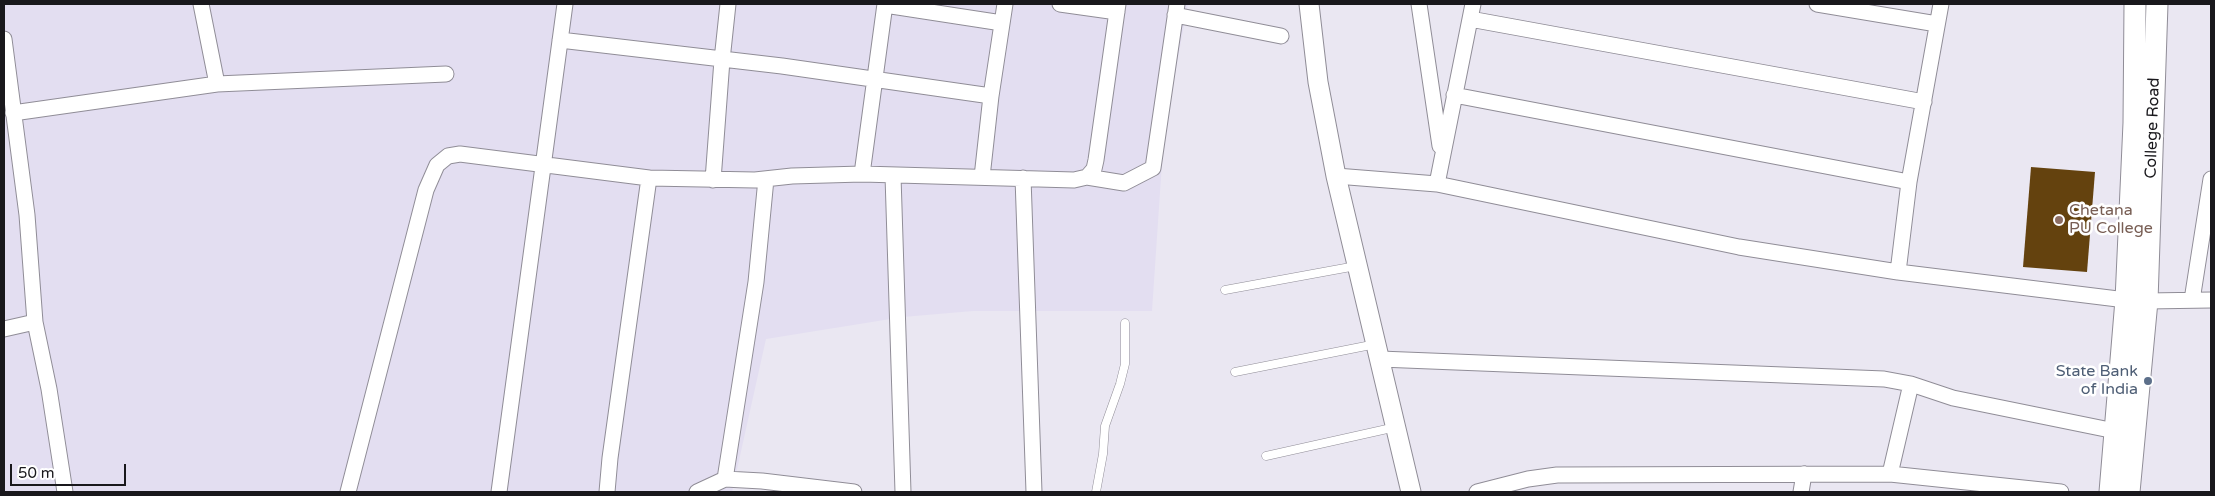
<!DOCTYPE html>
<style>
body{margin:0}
#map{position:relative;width:2215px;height:496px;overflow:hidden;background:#eae7f2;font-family:"Varela Round",sans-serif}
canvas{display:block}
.frame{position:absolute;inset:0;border:5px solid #19181c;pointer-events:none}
.scale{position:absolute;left:10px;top:464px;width:116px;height:22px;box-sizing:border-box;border:2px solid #19181c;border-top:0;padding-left:6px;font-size:15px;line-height:18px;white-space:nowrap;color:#19181c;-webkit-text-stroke:4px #fff;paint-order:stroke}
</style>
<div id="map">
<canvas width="2215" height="496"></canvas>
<div class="frame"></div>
<div class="scale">50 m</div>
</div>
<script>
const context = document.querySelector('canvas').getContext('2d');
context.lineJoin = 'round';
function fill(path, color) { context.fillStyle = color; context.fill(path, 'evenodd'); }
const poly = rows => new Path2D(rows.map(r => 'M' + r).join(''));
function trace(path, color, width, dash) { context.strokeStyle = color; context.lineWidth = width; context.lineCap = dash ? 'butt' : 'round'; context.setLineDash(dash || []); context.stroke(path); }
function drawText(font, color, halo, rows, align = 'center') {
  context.font = font + ' "Varela Round",sans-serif'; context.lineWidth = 5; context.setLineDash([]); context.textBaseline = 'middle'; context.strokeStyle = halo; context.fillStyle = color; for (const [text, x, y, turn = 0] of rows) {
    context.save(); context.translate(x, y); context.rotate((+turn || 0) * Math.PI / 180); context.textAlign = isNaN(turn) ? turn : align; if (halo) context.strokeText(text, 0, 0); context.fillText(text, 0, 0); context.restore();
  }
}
fill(poly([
 [4,4,1188,4,1164,133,1152,311,973,311,903,317,766,339,732,492,4,492]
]), '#e3def1');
fill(poly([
 [2031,167,2095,172,2087,272,2023,267]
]), '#64420e');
const service = poly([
 [1225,290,1356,266],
 [1235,372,1376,344],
 [1266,456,1396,427],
 [1096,492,1103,454,1105,426,1120,384,1125,364,1125,323]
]);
const minor = poly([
 [201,4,217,84],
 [1060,4,1117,12],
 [1419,4,1440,146],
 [1817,4,1937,24],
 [885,5,1002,23],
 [1175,15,1281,36],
 [1470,19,1924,102],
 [4,39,27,215,35,322,49,389,65,492],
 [560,40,782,66,991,96],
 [1454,95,1909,182],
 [13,113,217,84,446,74],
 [862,174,885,4],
 [893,176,903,492],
 [1336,176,1437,184,1739,247,1898,272,2126,300],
 [982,177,991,96,1005,4],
 [1087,177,1124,183,1153,168,1177,4],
 [1023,178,1034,492],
 [713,180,722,60,728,4],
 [1437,184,1473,4],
 [1898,272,1909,182,1941,4],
 [2192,300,2211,179],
 [2147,301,2211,300],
 [4,329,35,322],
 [1380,359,1884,379,1911,384,1953,398,2115,431],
 [1890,474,1911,384],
 [725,479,756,282,766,179],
 [348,492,426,190,437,165,448,156,460,154,649,178,755,180,792,176,862,174,1074,180,1087,177,1094,169,1096,160,1118,4],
 [499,492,565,4],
 [607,492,610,458,649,178],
 [697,492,725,479,762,481,854,492],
 [1477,492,1528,479,1557,475,1890,474,2061,492],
 [1801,492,1804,474]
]);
const tertiary = poly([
 [1309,4,1318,82,1336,176,1411,492]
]);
const secondary = poly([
 [2110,492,2126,300,2134,123,2135,4],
 [2129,492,2147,301,2157,4]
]);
trace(service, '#908d97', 9);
trace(minor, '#908d97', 17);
trace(tertiary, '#908d97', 21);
trace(secondary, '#908d97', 23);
trace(service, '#fff', 8);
trace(minor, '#fff', 15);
trace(tertiary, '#fff', 19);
trace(secondary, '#fff', 21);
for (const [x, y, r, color] of [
 [2059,220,5,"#8d6e63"],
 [2148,381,5,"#5c6f8a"]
]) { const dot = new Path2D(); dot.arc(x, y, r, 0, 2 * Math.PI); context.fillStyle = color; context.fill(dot); trace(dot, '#fff', 2); }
drawText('16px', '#19181c', '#fff', [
 ["College Road",2153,128,-88]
]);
drawText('16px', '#785e54', '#fff', [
 ["Chetana",2069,211],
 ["PU College",2069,229]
], 'left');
drawText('16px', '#4e5e75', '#fff', [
 ["State Bank",2138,372],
 ["of India",2138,390]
], 'right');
</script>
